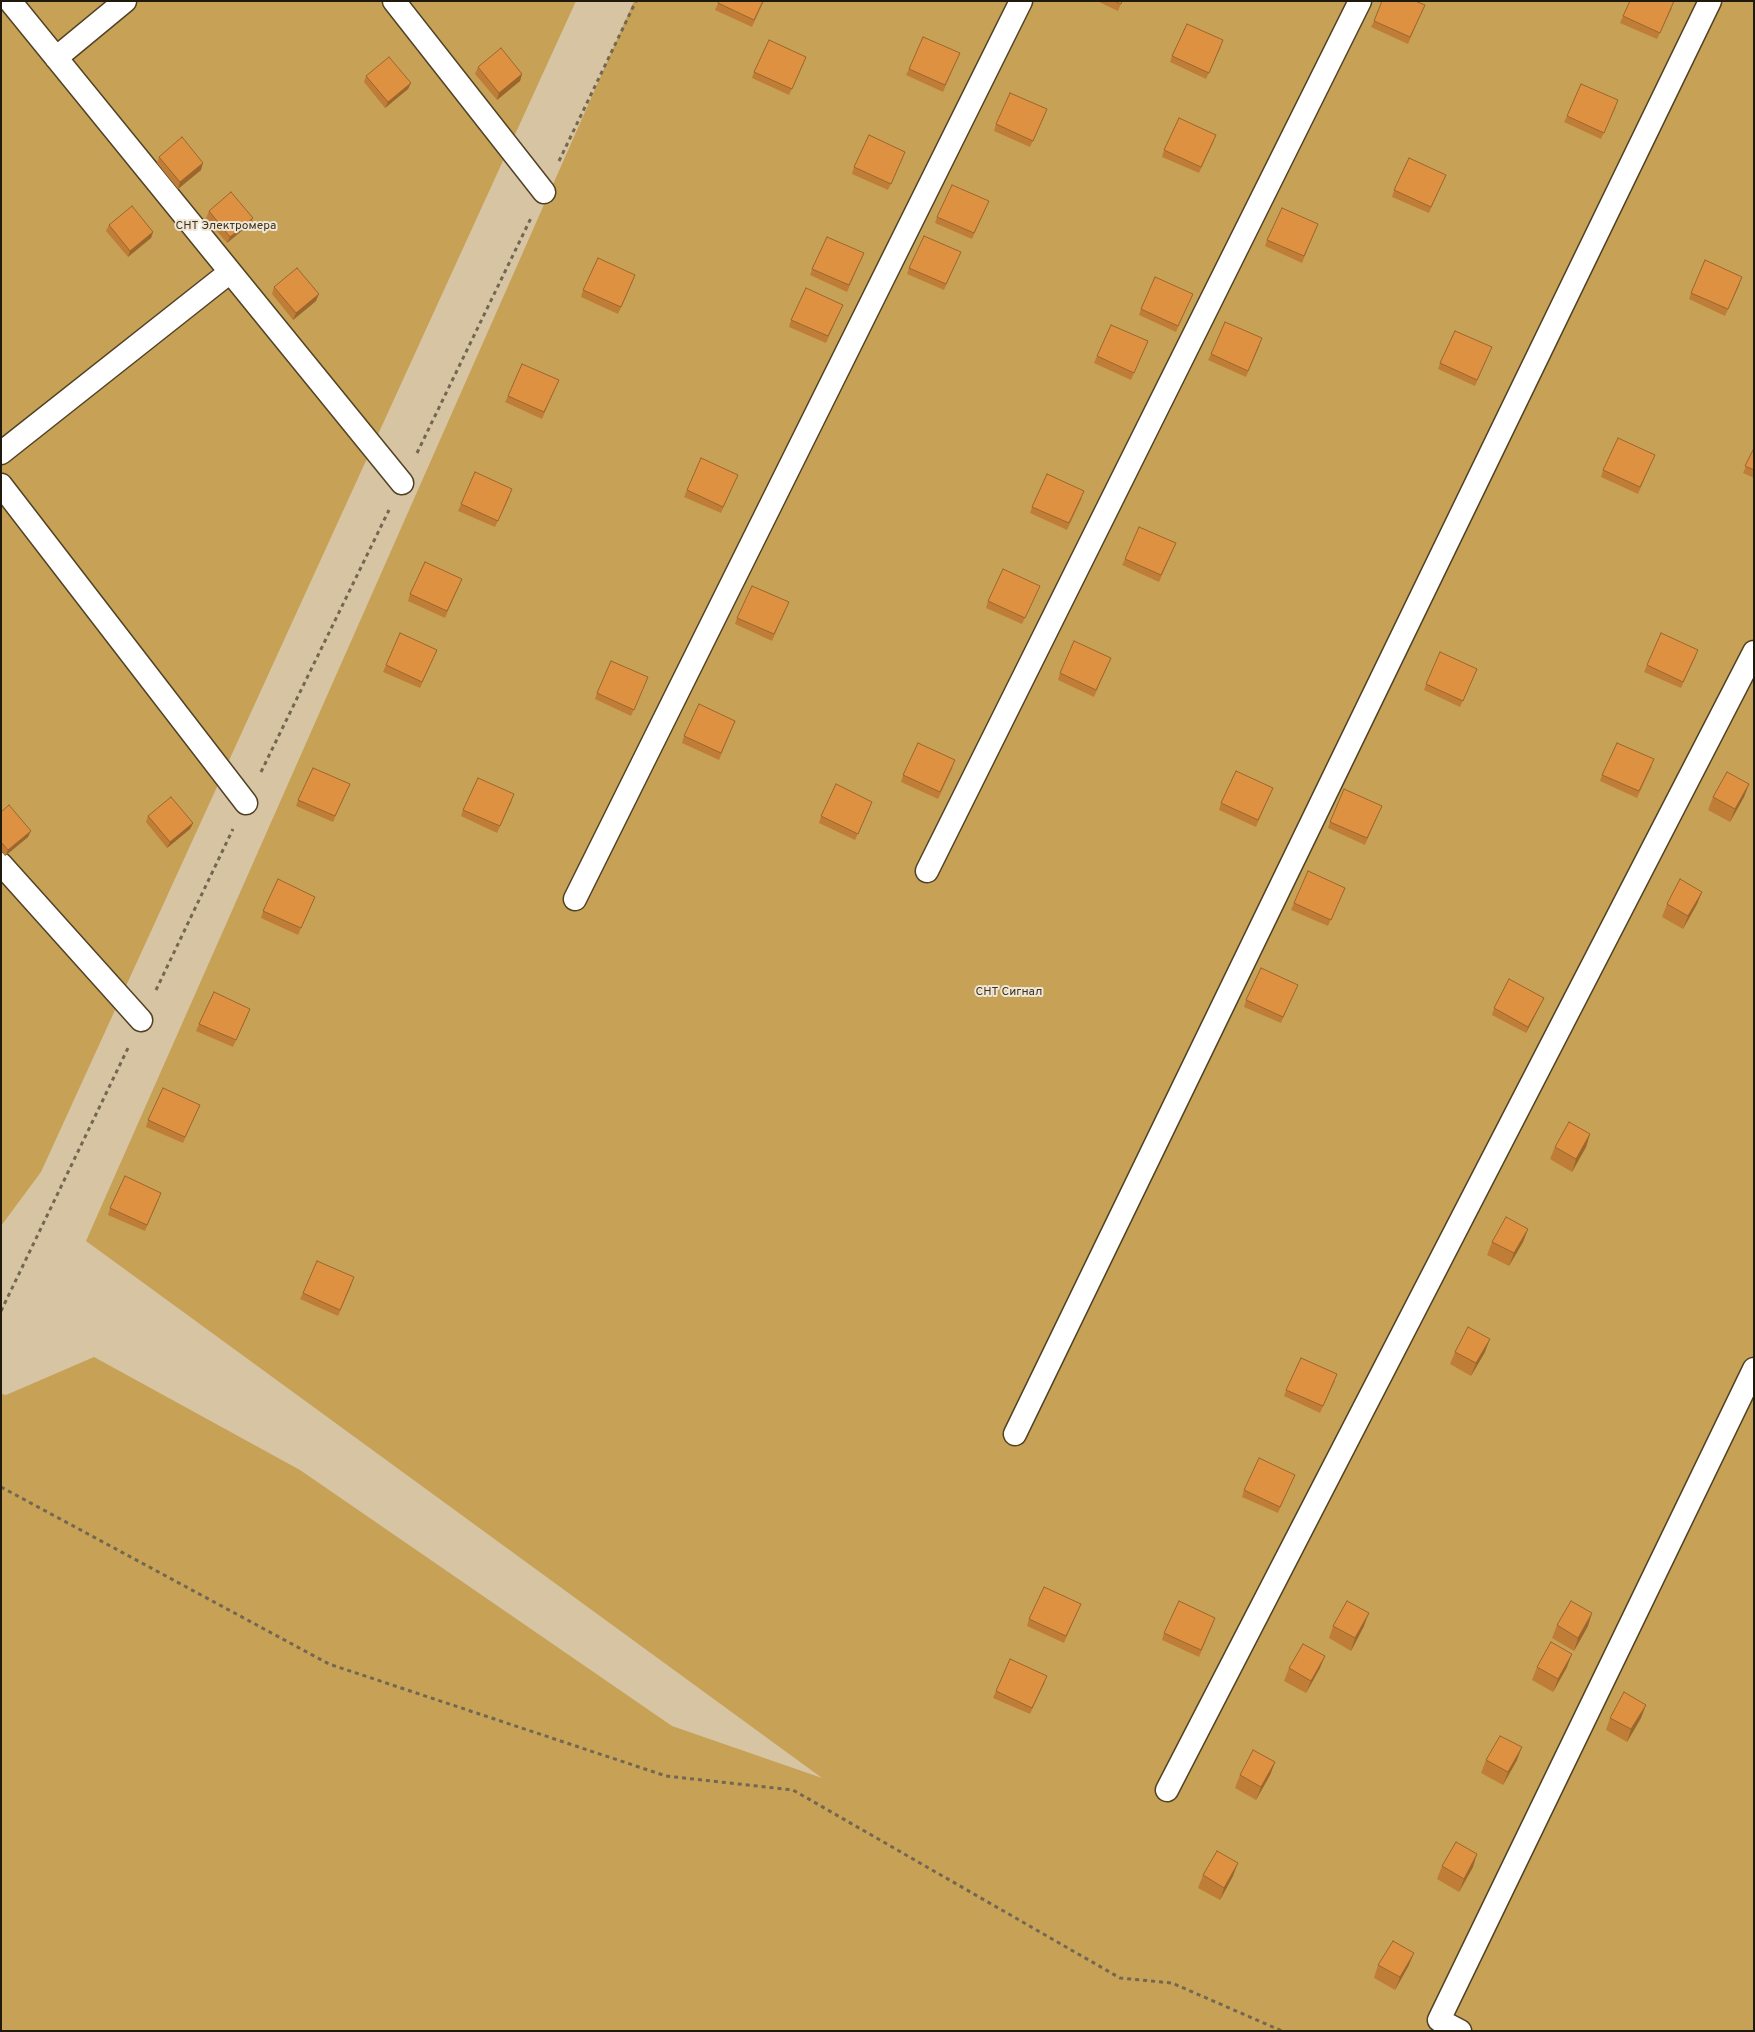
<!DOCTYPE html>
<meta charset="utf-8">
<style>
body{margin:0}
#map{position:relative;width:1755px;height:2032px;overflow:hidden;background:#d6c4a2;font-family:Overpass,sans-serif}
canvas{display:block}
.frame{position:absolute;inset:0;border:2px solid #201a0d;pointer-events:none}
</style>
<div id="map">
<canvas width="1755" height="2032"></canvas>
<div class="frame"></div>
</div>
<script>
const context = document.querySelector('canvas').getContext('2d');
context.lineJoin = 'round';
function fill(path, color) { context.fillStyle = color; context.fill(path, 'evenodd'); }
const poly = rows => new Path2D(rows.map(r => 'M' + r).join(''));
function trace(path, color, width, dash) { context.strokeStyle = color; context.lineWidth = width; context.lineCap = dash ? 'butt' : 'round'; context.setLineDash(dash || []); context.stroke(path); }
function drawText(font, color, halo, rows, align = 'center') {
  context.font = font + ' Overpass,sans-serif'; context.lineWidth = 4; context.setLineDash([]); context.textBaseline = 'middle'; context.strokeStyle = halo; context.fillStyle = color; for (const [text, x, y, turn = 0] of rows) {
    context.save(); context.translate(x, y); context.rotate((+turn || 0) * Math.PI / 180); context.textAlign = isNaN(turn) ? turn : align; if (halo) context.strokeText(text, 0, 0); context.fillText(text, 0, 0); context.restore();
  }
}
fill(poly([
 [1,1,576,1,41,1172,1,1226],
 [634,1,1754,1,1754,2031,1,2031,1,1394,6,1395,94,1357,300,1470,672,1726,822,1778,86,1241]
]), '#c7a256');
const lane = poly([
 [10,1,402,483],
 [394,1,544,192],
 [56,58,125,1],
 [1,453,230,272],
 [1,485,246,803],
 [1,864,141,1020],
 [927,871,1360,1],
 [575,899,1021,1],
 [1015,1434,1710,1],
 [1167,1790,1754,652],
 [1460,2031,1439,2020,1754,1369]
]);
trace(lane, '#514224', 25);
trace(poly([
 [559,161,636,1],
 [417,453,531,218],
 [261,772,389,510],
 [156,990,233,829],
 [1,1311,128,1048],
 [1,1487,329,1664,666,1776,793,1790,1120,1978,1172,1983,1282,2031]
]), '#736751', 3, [4, 4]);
trace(lane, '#fff', 22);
fill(poly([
 [719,1,764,1,752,27,715,10],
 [1097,1,1122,1,1118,11],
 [1425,5,1408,44,1371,27,1374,21],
 [1672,8,1657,39,1620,23,1623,16],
 [1221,47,1206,79,1170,62,1172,56],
 [960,53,943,92,906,75,909,69],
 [804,63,789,95,752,78,754,72],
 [478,67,522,74,520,81,497,100,475,74],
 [366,76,411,83,408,89,385,108,364,82],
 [1616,107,1601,139,1564,122,1567,116],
 [1045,115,1030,147,994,131,996,124],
 [1214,141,1199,173,1162,157,1164,150],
 [159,157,201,170,178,189,157,163],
 [903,158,888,190,852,174,854,167],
 [1443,181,1429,213,1392,197,1394,190],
 [986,208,972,239,935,223,937,217],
 [209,211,250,224,227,243,206,218],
 [1318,224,1302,263,1265,246,1267,240],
 [109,225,153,232,151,238,128,257,106,231],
 [864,253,847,292,810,275,812,269],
 [958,259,944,290,907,274,909,268],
 [633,281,618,314,581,297,583,290],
 [1740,284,1725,316,1689,299,1691,293],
 [274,287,316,301,293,320,272,294],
 [1190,300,1176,332,1139,315,1141,309],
 [843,305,826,343,789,327,791,320],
 [1148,341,1131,380,1094,363,1097,356],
 [1260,345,1246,377,1208,360,1211,354],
 [1489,354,1475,386,1438,369,1440,363],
 [559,380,542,419,505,402,508,396],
 [1754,448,1754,478,1743,473],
 [1652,462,1638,494,1601,477,1603,470],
 [738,475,721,513,684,497,687,490],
 [510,496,495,527,458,511,461,504],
 [1082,498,1067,530,1030,513,1032,507],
 [1173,550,1159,582,1122,565,1125,559],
 [462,579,445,618,408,601,410,594],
 [1037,592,1022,624,986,608,988,601],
 [786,609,772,641,735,624,737,618],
 [437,650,420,688,383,672,386,665],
 [1696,656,1681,688,1644,672,1647,665],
 [1111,658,1094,697,1058,680,1060,673],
 [1477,669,1460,707,1424,690,1426,684],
 [648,677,631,716,595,699,597,693],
 [735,721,719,760,682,743,684,736],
 [1652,766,1637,798,1600,781,1602,775],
 [953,767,938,799,901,782,903,775],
 [350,784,333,822,296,806,298,800],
 [1749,784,1744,797,1730,822,1708,810,1713,797],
 [1273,788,1256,827,1219,810,1221,803],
 [512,801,497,833,461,816,463,810],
 [1382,806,1365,845,1328,828,1330,822],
 [870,808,855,840,819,823,821,816],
 [1,812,28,837,5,856,1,851],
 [148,816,193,823,190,829,167,848,146,822],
 [1345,888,1328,926,1291,910,1294,903],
 [1702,892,1697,904,1683,929,1662,917,1667,904],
 [315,897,298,935,261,918,263,911],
 [1295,991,1281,1023,1244,1007,1246,1000],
 [1544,998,1541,1004,1526,1033,1492,1015,1494,1008],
 [248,1015,233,1047,196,1031,199,1024],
 [200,1105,183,1143,146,1127,148,1120],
 [1590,1134,1586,1147,1572,1172,1550,1159,1555,1147],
 [159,1199,145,1231,108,1215,110,1208],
 [1528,1229,1523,1242,1509,1266,1487,1255,1492,1242],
 [352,1284,338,1316,300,1299,303,1293],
 [1455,1352,1485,1352,1471,1376,1450,1364],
 [1335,1381,1320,1413,1284,1396,1286,1390],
 [1295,1475,1278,1513,1242,1497,1244,1490],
 [1081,1604,1064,1643,1027,1626,1029,1619],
 [1213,1624,1199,1657,1162,1640,1164,1633],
 [1557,1625,1588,1626,1574,1651,1552,1638],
 [1333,1626,1364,1626,1351,1651,1329,1638],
 [1537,1667,1567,1667,1553,1692,1532,1680],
 [1289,1668,1320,1668,1306,1693,1284,1681],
 [1045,1682,1030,1714,993,1698,996,1691],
 [1610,1718,1641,1718,1627,1742,1606,1730],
 [1486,1760,1517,1760,1503,1785,1481,1773],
 [1275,1762,1270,1775,1256,1800,1235,1788,1240,1775],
 [1442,1866,1473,1867,1459,1892,1437,1879],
 [1203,1875,1233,1876,1220,1900,1198,1888],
 [1378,1965,1409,1965,1395,1990,1374,1978]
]), '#bf7d38');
fill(poly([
 [522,74,520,81,497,100,499,93],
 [411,83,408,89,385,108,388,102],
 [203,163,201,170,178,189,180,182],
 [253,218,250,224,227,243,230,237],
 [153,232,151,238,128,257,130,251],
 [319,294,316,301,293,320,296,313],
 [1749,784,1744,797,1730,822,1735,809],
 [193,823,190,829,167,848,170,842],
 [31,831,28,837,5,856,8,850],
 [1702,892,1697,904,1683,929,1688,916],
 [1544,998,1541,1004,1526,1033,1528,1027],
 [1590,1134,1586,1147,1572,1172,1576,1159],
 [1528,1229,1523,1242,1509,1266,1514,1253],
 [1490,1339,1485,1352,1471,1376,1476,1363],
 [1369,1613,1364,1626,1351,1651,1355,1638],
 [1592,1613,1588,1626,1574,1651,1578,1638],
 [1572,1654,1567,1667,1553,1692,1558,1679],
 [1325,1656,1320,1668,1306,1693,1311,1681],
 [1646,1705,1641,1718,1627,1742,1631,1729],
 [1522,1747,1517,1760,1503,1785,1508,1772],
 [1275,1762,1270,1775,1256,1800,1261,1787],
 [1477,1854,1473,1867,1459,1892,1464,1879],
 [1238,1863,1233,1876,1220,1900,1224,1888],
 [1414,1953,1409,1965,1395,1990,1400,1977]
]), '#9b662e');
const building = poly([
 [719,1,763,1,754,20,718,3,719,1],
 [1114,1,1122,1,1121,4,1114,1],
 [1382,1,1415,1,1425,5,1410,37,1374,21,1382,1],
 [1630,1,1674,1,1660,33,1623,16,1630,1],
 [1187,24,1223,40,1209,73,1172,56,1187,24],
 [923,37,960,53,945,85,909,69,923,37],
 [769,40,806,57,792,89,754,72,769,40],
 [501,48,522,74,499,93,478,67,501,48],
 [389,57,411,83,388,102,366,76,389,57],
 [1581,84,1618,100,1604,133,1567,116,1581,84],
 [1010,93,1047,109,1033,141,996,124,1010,93],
 [1179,118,1216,135,1201,167,1164,150,1179,118],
 [869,135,905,152,891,184,854,167,869,135],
 [182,137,203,163,180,182,159,157,182,137],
 [1409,158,1446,175,1431,207,1394,190,1409,158],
 [952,185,989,201,974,233,937,217,952,185],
 [231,192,253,218,230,237,209,211,231,192],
 [132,206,153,232,130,251,109,225,132,206],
 [1282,208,1318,224,1304,256,1267,240,1282,208],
 [924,236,961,252,946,284,909,268,924,236],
 [827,237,864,253,849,285,812,269,827,237],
 [598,258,635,275,621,307,583,290,598,258],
 [1705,260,1742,277,1728,309,1691,293,1705,260],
 [297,268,319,294,296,313,274,287,297,268],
 [1155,277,1193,294,1178,326,1141,309,1155,277],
 [806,288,843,305,828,336,791,320,806,288],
 [1225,322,1262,338,1248,371,1211,354,1225,322],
 [1111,325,1148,341,1134,373,1097,356,1111,325],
 [1455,331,1492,347,1477,380,1440,363,1455,331],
 [522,364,559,380,544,412,508,396,522,364],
 [1618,438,1655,455,1640,487,1603,470,1618,438],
 [1754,448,1754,470,1745,466,1754,448],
 [701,458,738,475,723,507,687,490,701,458],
 [475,472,512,489,498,521,461,504,475,472],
 [1047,474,1084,491,1069,523,1032,507,1047,474],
 [1139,527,1176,543,1161,575,1125,559,1139,527],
 [425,562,462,579,447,611,410,594,425,562],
 [1003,569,1040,586,1025,618,988,601,1003,569],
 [752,586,789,602,774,634,737,618,752,586],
 [400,633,437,650,422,682,386,665,400,633],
 [1661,633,1698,650,1683,682,1647,665,1661,633],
 [1074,641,1111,658,1096,690,1060,673,1074,641],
 [1440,652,1477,669,1463,701,1426,684,1440,652],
 [611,661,648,677,634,710,597,693,611,661],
 [699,704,735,721,721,753,684,736,699,704],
 [918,743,955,760,940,792,903,775,918,743],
 [1617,743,1654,759,1639,791,1602,775,1617,743],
 [313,768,350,784,335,816,298,800,313,768],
 [1236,771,1273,788,1258,820,1221,803,1236,771],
 [1727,772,1749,784,1735,809,1713,797,1727,772],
 [478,778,514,794,500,826,463,810,478,778],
 [836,784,872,802,858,834,821,816,836,784],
 [1344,789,1382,806,1367,838,1330,822,1344,789],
 [171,797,193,823,170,842,148,816,171,797],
 [9,805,31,831,8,850,1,842,1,812,9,805],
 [1308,871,1345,888,1331,920,1294,903,1308,871],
 [278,879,315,897,301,928,263,911,278,879],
 [1680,879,1702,892,1688,916,1667,904,1680,879],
 [1261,968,1298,985,1283,1017,1246,1000,1261,968],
 [1509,979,1544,998,1528,1027,1494,1008,1509,979],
 [214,992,250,1009,236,1040,199,1024,214,992],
 [163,1088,200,1105,185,1137,148,1120,163,1088],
 [1569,1122,1590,1134,1576,1159,1555,1147,1569,1122],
 [125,1176,161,1193,147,1225,110,1208,125,1176],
 [1506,1217,1528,1229,1514,1253,1492,1242,1506,1217],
 [317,1261,354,1277,340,1310,303,1293,317,1261],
 [1468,1327,1490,1339,1476,1363,1455,1352,1468,1327],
 [1301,1358,1337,1374,1323,1406,1286,1390,1301,1358],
 [1259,1458,1295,1475,1280,1507,1244,1490,1259,1458],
 [1044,1587,1081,1604,1066,1636,1029,1619,1044,1587],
 [1179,1601,1215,1618,1201,1650,1164,1633,1179,1601],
 [1347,1601,1369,1613,1355,1638,1333,1626,1347,1601],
 [1571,1601,1592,1613,1578,1638,1557,1625,1571,1601],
 [1551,1642,1572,1654,1558,1679,1537,1667,1551,1642],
 [1303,1644,1325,1656,1311,1681,1289,1668,1303,1644],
 [1010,1659,1047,1676,1032,1708,996,1691,1010,1659],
 [1624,1692,1646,1705,1631,1729,1610,1718,1624,1692],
 [1500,1736,1522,1747,1508,1772,1486,1760,1500,1736],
 [1253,1750,1275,1762,1261,1787,1240,1775,1253,1750],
 [1456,1842,1477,1854,1464,1879,1442,1866,1456,1842],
 [1217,1851,1238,1863,1224,1888,1203,1875,1217,1851],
 [1393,1941,1414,1953,1400,1977,1378,1965,1393,1941]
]);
fill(building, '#de9141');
trace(building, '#9b662e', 1);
drawText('12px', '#3e331c', '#efe6d5', [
 ["СНТ Электромера",226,227],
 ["СНТ Сигнал",1009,993]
]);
</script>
